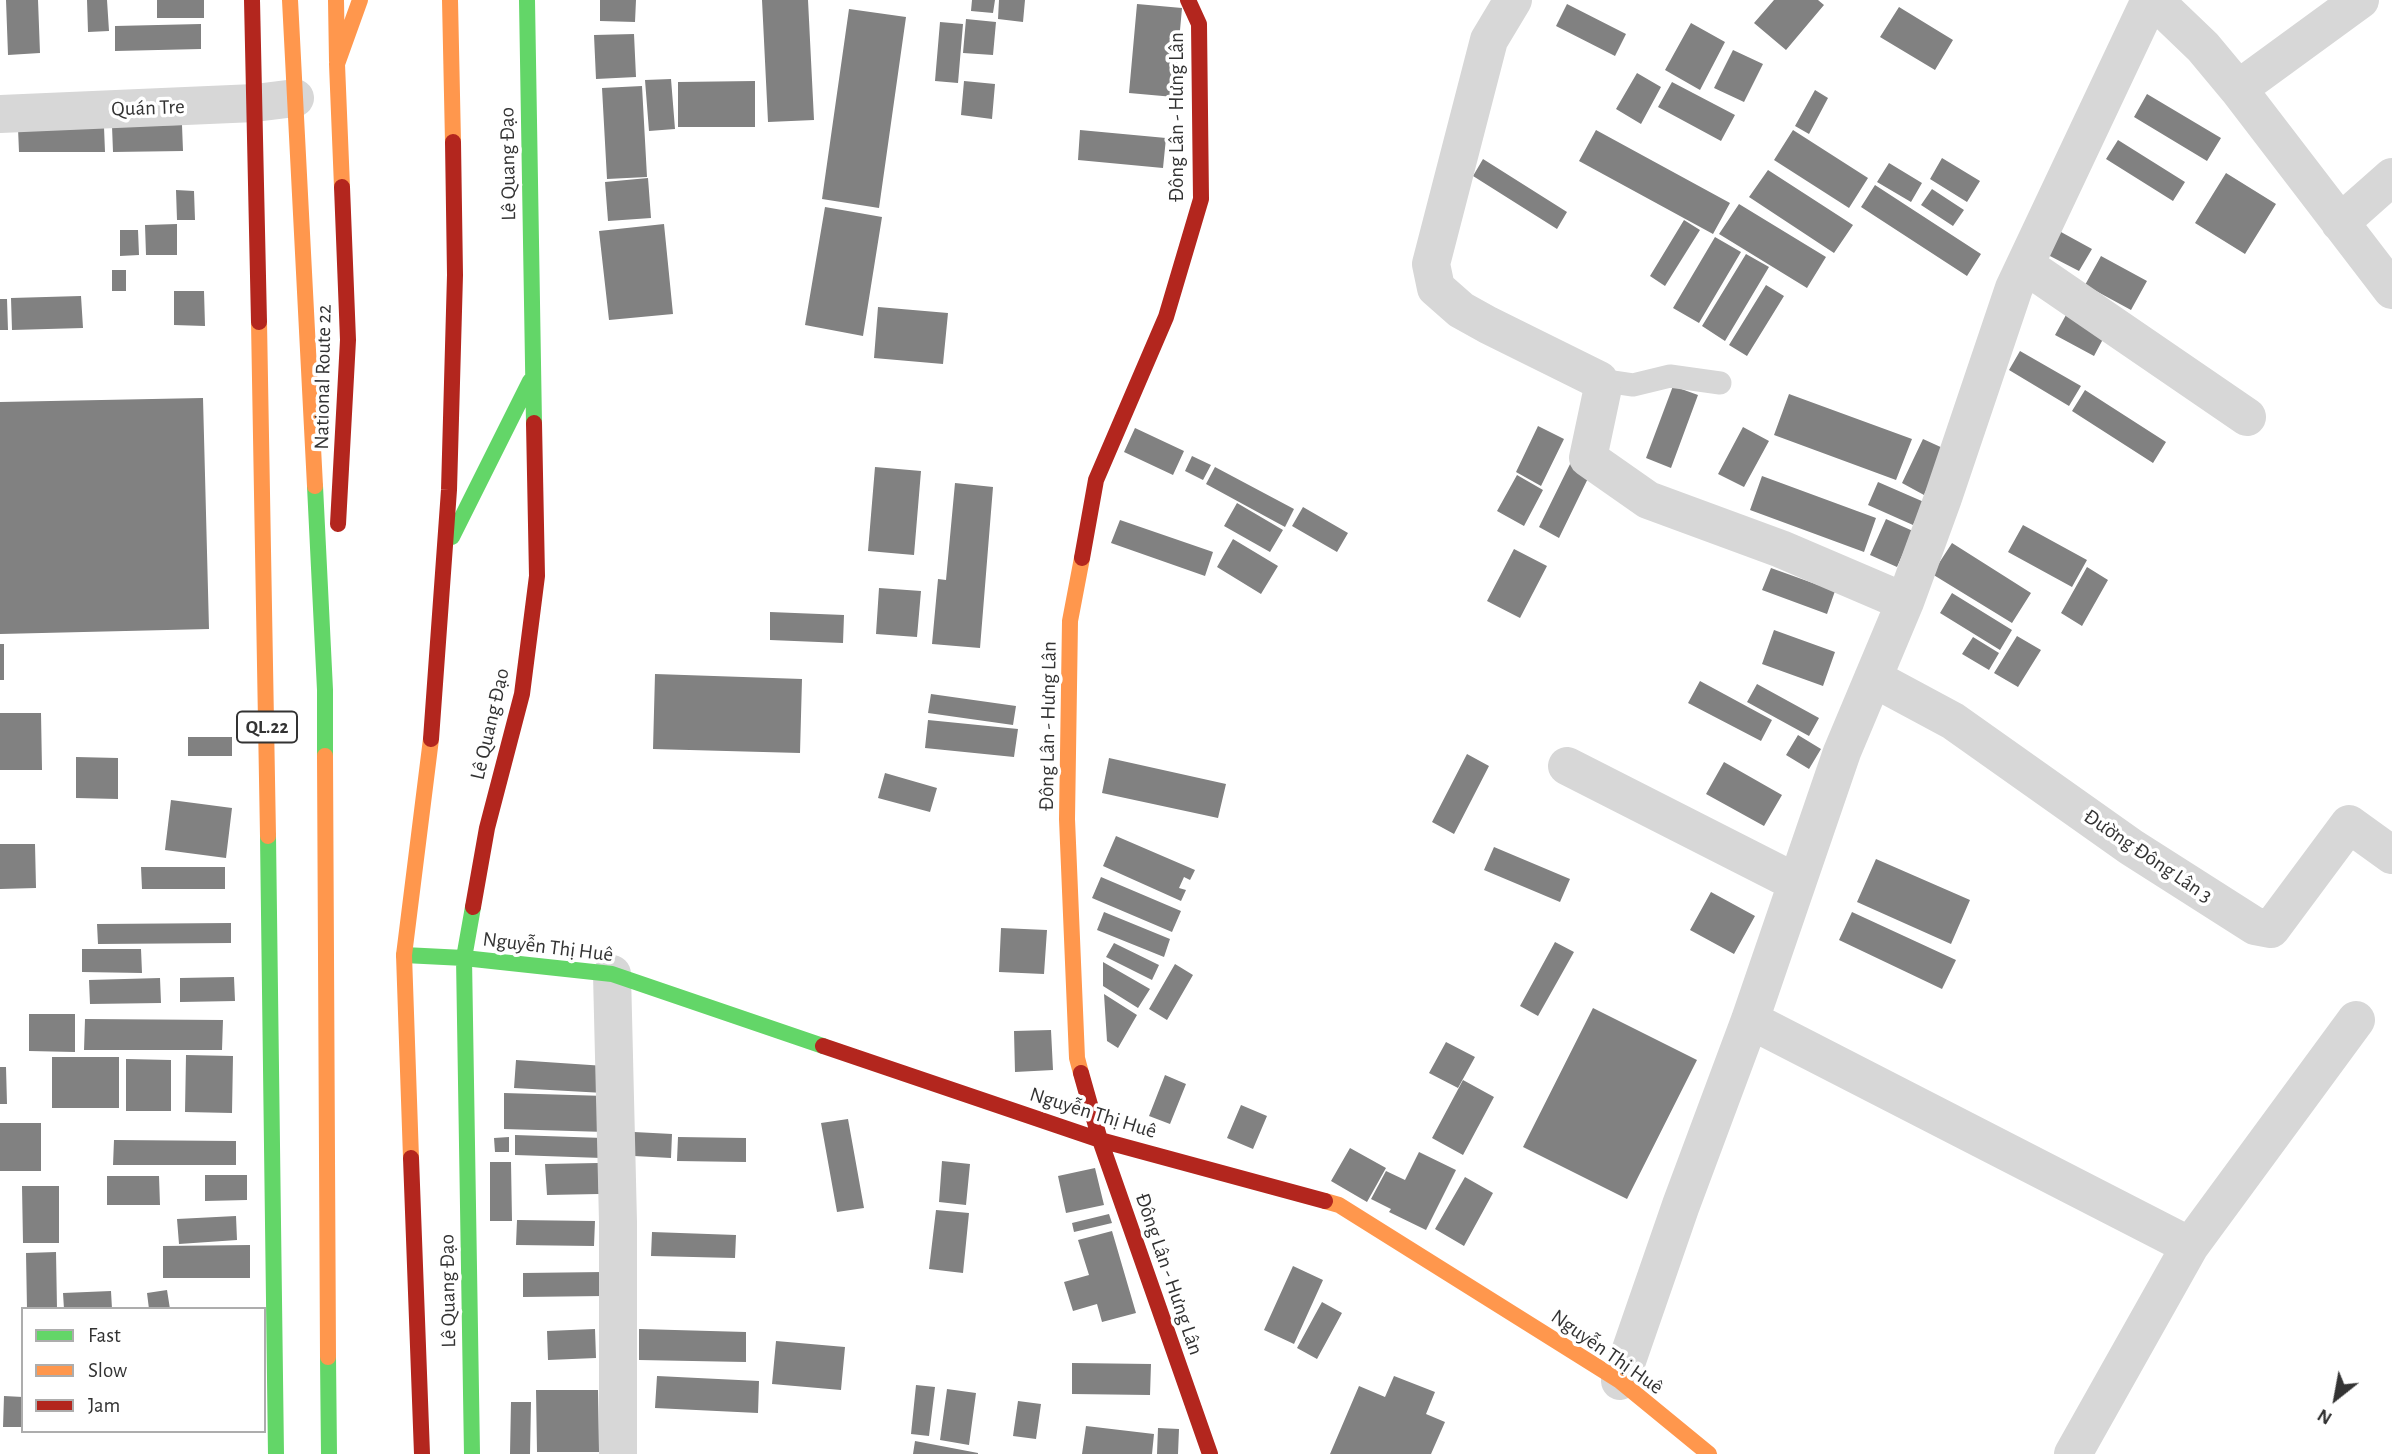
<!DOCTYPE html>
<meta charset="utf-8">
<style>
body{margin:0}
#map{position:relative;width:2392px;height:1454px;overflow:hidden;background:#fff;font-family:"Alegreya Sans",sans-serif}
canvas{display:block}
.legend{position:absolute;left:21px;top:1307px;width:245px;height:126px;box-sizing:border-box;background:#fff;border:2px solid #adadad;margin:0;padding:9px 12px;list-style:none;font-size:21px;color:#333}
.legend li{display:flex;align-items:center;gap:14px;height:35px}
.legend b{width:35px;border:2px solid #adadad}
.north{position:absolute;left:2301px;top:1363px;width:70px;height:70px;-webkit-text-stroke:5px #fff;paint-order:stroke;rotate:211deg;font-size:19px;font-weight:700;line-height:28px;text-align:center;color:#333}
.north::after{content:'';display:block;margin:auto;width:24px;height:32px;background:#333;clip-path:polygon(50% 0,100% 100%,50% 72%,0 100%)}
</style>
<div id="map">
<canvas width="2392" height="1454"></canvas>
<ul class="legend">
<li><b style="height:9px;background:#63d668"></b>Fast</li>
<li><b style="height:9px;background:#ff974d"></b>Slow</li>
<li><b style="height:9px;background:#b3261e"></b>Jam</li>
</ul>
<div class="north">N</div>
</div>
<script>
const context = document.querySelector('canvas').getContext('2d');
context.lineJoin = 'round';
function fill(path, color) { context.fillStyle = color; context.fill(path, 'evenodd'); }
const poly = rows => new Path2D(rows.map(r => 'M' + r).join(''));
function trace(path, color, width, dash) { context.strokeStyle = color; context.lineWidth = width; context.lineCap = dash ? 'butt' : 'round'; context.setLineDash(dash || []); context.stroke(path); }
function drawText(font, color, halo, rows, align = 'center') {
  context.font = font + ' "Alegreya Sans",sans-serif'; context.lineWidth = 7; context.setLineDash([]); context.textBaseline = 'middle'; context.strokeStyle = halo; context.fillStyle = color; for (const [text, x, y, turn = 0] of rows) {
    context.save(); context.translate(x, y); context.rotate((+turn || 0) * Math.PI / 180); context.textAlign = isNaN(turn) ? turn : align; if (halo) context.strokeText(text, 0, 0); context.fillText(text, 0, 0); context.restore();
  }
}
fill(poly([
 [6,0,38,0,40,53,8,55],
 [87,0,107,0,109,31,88,32],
 [157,0,204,0,204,18,157,18],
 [600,0,636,0,635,22,600,21],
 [762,0,808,0,814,120,768,122],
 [972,0,995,0,993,13,971,11],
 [999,0,1025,0,1023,22,998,19],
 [1774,0,1818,0,1824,5,1786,50,1754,23],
 [1137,4,1182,8,1174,97,1129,93],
 [1567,4,1626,34,1615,56,1556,26],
 [1899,7,1953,40,1935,70,1880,37],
 [849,9,906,17,879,208,822,199],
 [966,19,996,22,993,55,963,53],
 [940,22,963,24,958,83,935,81],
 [1691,23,1725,42,1700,90,1665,70],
 [201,24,201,49,115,51,115,26],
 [634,34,636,77,596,79,594,35],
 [1733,50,1763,64,1744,102,1714,88],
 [1637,73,1661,87,1641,124,1616,109],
 [671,79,675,129,649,131,645,80],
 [755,81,755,127,678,127,678,82],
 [964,81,995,84,992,119,961,115],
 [1672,82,1735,115,1721,141,1658,107],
 [642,86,647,177,607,179,602,88],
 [1815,90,1828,98,1809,134,1795,126],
 [2147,94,2221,138,2207,161,2134,117],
 [182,125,183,151,113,152,112,126],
 [104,127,105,152,19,152,18,128],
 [1080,130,1166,138,1163,168,1078,160],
 [1596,130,1730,203,1713,234,1579,161],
 [1793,130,1868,178,1849,208,1774,160],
 [2118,140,2185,182,2173,201,2106,159],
 [1942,158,1980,181,1967,202,1930,179],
 [1483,159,1567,212,1557,229,1473,176],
 [1889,163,1922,183,1911,202,1877,182],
 [1768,170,1853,225,1834,253,1749,197],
 [2226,173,2276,204,2245,254,2195,223],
 [648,178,651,218,608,221,605,182],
 [1875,185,1981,254,1967,276,1861,207],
 [1932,189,1964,210,1953,226,1921,205],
 [176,190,194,191,195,220,177,220],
 [1739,204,1826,257,1807,288,1719,234],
 [825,207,882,217,863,336,805,325],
 [1684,220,1700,230,1665,286,1650,276],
 [177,224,177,255,146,255,145,225],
 [664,224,673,314,609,320,599,231],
 [120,230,138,230,139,255,120,256],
 [2061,232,2092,249,2079,271,2048,255],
 [1715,237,1741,252,1699,323,1673,308],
 [1746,254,1769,267,1725,341,1702,326],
 [2101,256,2147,281,2131,310,2085,285],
 [112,270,126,270,126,291,112,291],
 [1766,285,1784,296,1747,356,1729,345],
 [174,291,204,291,205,326,174,325],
 [81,296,83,328,12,330,11,298],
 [0,299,7,299,8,330,0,330],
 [2072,304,2110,326,2094,356,2055,335],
 [878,307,948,313,943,364,874,358],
 [2020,351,2081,386,2069,406,2009,370],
 [1673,386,1698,395,1671,468,1646,458],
 [2085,390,2166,442,2153,463,2072,411],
 [1789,394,1912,439,1896,480,1774,435],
 [203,398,209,629,0,634,0,402],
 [1538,426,1564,439,1541,486,1516,472],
 [1743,427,1769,441,1744,487,1718,474],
 [1135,428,1184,451,1173,475,1124,452],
 [1923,439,1945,449,1924,495,1902,483],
 [1192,456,1211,465,1203,480,1185,471],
 [1574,456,1594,466,1559,538,1539,527],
 [875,467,921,471,914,555,868,551],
 [1215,467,1294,509,1285,527,1206,484],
 [1517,475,1543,490,1524,526,1497,511],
 [1762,476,1876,518,1864,552,1750,510],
 [1878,482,1924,502,1913,525,1868,505],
 [955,483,993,487,980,648,932,644,938,579,946,580],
 [1237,503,1283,530,1270,552,1224,526],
 [1303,507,1348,533,1337,552,1292,526],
 [1886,519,1913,531,1897,567,1870,555],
 [1120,520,1213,552,1205,576,1111,543],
 [2023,525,2087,560,2072,587,2008,552],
 [1233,539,1278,566,1261,594,1217,567],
 [1952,543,2031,593,2012,623,1932,574],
 [1514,549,1547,566,1520,618,1487,601],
 [2087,567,2108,580,2082,626,2061,613],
 [1771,568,1835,591,1827,614,1762,590],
 [879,588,921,591,917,637,876,634],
 [1952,593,2012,630,2000,650,1940,613],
 [770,612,844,615,843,643,770,640],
 [1774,630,1835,652,1823,686,1762,664],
 [2017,636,2041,650,2018,687,1994,673],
 [1973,637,1999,653,1989,670,1962,654],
 [0,644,4,644,4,680,0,680],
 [655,674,802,679,800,753,653,749],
 [1700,681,1772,720,1761,741,1688,703],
 [1757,684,1819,718,1809,736,1747,702],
 [931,694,1016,706,1013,725,928,713],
 [0,713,41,713,42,770,0,770],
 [928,720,1018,729,1014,757,925,748],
 [1798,735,1821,749,1809,769,1786,755],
 [188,737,232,737,232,756,188,756],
 [1467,754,1489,766,1454,834,1432,822],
 [76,757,118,758,118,799,76,798],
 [1109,758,1226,784,1218,818,1102,793],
 [1724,762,1782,795,1764,826,1706,794],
 [885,773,937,788,930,812,878,798],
 [171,800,232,808,226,858,165,850],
 [1116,836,1195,870,1190,880,1184,877,1179,888,1186,890,1181,901,1103,866],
 [0,844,35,844,36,888,0,889],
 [1494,847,1570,879,1560,902,1484,870],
 [1876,859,1970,900,1951,944,1857,902],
 [141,867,225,867,225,889,142,889],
 [1101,877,1181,911,1172,932,1092,898],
 [1711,892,1755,916,1734,954,1690,930],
 [1104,912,1170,939,1164,957,1097,930],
 [1852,912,1956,960,1942,989,1839,940],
 [231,923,231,943,98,944,97,924],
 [1001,928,1047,930,1044,974,999,972],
 [1555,942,1574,952,1538,1016,1520,1006],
 [1114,943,1159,965,1152,980,1106,957],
 [82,949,141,949,142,973,82,972],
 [1103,962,1150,989,1138,1008,1103,986],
 [1175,964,1193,975,1167,1020,1149,1009],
 [234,977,235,1001,180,1002,180,978],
 [160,978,161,1003,90,1004,89,980],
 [1104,994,1137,1015,1118,1048,1107,1041],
 [1593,1008,1697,1060,1627,1199,1523,1147],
 [29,1014,75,1014,75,1052,29,1051],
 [85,1019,223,1020,222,1050,84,1050],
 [1051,1030,1053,1070,1015,1072,1014,1031],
 [1446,1042,1475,1057,1458,1088,1429,1073],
 [186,1055,233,1056,232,1113,185,1112],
 [52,1057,119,1057,119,1108,52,1108],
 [126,1059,171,1060,171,1111,126,1111],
 [516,1060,605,1066,604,1093,514,1088],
 [0,1067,6,1067,7,1104,0,1104],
 [1165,1075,1186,1084,1170,1124,1149,1116],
 [1463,1080,1494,1097,1463,1155,1432,1138],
 [504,1093,606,1096,606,1132,504,1129],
 [1241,1105,1267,1116,1253,1149,1227,1138],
 [848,1119,864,1208,837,1212,821,1123],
 [0,1123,41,1123,41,1171,0,1171],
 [634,1132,672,1134,671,1158,634,1156],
 [515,1135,603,1138,602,1158,515,1155],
 [509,1137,509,1152,495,1152,494,1138],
 [678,1137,746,1138,746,1162,677,1161],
 [114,1140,236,1141,236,1165,113,1165],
 [1350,1148,1386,1168,1367,1202,1331,1181],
 [1419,1152,1456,1170,1426,1230,1389,1212,1391,1209,1371,1199,1386,1171,1405,1180],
 [942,1161,970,1164,966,1205,939,1202],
 [490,1162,511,1162,512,1221,490,1221],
 [598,1163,599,1194,547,1195,545,1164],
 [1095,1168,1104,1205,1066,1213,1058,1176],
 [205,1175,247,1175,247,1200,205,1201],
 [107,1176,159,1176,160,1205,107,1205],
 [1465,1177,1493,1193,1464,1246,1435,1229],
 [22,1186,59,1186,59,1243,23,1243],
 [936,1210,969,1213,963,1273,929,1269],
 [1109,1214,1112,1223,1074,1232,1072,1223],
 [236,1216,237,1240,179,1244,177,1219],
 [517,1220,595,1221,594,1246,516,1245],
 [1112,1231,1136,1313,1102,1322,1097,1304,1073,1311,1064,1282,1089,1275,1078,1240],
 [652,1232,736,1235,735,1258,651,1256],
 [250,1245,250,1278,163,1278,163,1246],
 [56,1252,57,1309,27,1309,26,1253],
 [1293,1266,1323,1280,1294,1344,1264,1330],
 [604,1272,604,1296,523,1297,523,1273],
 [167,1290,170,1309,149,1309,147,1293],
 [111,1291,112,1309,64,1309,63,1293],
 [1322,1302,1342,1313,1317,1359,1297,1348],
 [595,1329,596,1358,548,1360,547,1331],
 [639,1329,746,1332,746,1362,639,1360],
 [776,1341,845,1347,841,1390,772,1384],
 [1072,1363,1151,1364,1150,1395,1072,1394],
 [657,1376,759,1381,758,1413,655,1408],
 [1394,1376,1435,1392,1426,1414,1445,1422,1431,1454,1330,1454,1359,1386,1385,1397],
 [916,1385,935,1387,929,1436,911,1434],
 [947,1389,976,1393,969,1445,940,1440],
 [536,1390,598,1390,599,1452,537,1452],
 [4,1396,23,1397,23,1427,3,1427],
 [1018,1401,1041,1404,1036,1439,1013,1436],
 [511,1402,531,1402,530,1454,510,1454],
 [1086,1426,1154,1434,1152,1454,1082,1454],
 [1158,1428,1179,1429,1178,1454,1157,1454],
 [915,1441,978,1453,978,1454,913,1454]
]), '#818181');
trace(poly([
 [1599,380,1633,385,1670,376,1720,383]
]), '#d7d7d7', 23);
trace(poly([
 [1513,0,1489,40,1431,264,1436,288,1461,310,1488,325,1599,380,1602,392,1588,458,1648,500,1781,549,1905,602],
 [2154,0,2203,47,2238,89,2392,290],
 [2238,89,2360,0],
 [0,114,255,103,295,98],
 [2340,223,2392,177],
 [2025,265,2247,417],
 [1873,678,1953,721,2131,847,2255,926,2271,929,2349,824,2392,855],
 [1567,766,1797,883],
 [612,974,618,1222,618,1454],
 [1750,1020,2190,1246,2356,1020],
 [1620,1381,1681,1205,1750,1020,1842,752,1905,602,1943,498,2014,288,2150,0],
 [2073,1454,2190,1246]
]), '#d7d7d7', 38);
trace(poly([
 [527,0,534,423],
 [315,486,325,690,325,756],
 [452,537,530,381],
 [268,836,276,1454],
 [404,955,464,958,612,974,823,1046],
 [328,1357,329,1454],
 [472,1454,464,958,473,907]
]), '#63d668', 16);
trace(poly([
 [290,0,315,486],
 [336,0,337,61],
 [450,0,453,142],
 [342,187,337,64,360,0],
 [259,322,268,836],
 [325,756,328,1357],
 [1081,1073,1077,1058,1067,819,1070,621,1082,558],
 [411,1158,404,955,431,739],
 [1325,1201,1339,1205,1620,1381,1709,1454]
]), '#ff974d', 16);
trace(poly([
 [252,0,259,322],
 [338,524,348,340,342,187],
 [1082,558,1096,480,1166,317,1201,199,1199,24,1188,0],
 [431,739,449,490,455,275,453,142],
 [473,907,487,828,522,694,537,576,534,423],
 [823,1046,1100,1140,1325,1201],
 [1081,1073,1100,1140,1210,1454],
 [411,1158,422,1454]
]), '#b3261e', 16);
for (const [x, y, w] of [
 [267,727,60]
]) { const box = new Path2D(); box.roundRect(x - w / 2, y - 15.5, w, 31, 5); context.fillStyle = '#fff'; context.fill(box); trace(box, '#333', 2); }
drawText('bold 19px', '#333', null, [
 ["QL.22",267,727]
]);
drawText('21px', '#333', '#fff', [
 ["Quán Tre",148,108,-2],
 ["Đông Lân - Hưng Lân",1177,117,-90],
 ["Lê Quang Đạo",508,164,-91],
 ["National Route 22",323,377,-89],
 ["Lê Quang Đạo",490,724,-77],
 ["Đông Lân - Hưng Lân",1048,726,-89],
 ["Đường Đông Lân 3",2148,856,34],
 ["Nguyễn Thị Huê",548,947,7],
 ["Nguyễn Thị Huê",1093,1113,17],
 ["Đông Lân - Hưng Lân",1169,1274,71],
 ["Lê Quang Đạo",448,1291,-91],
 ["Nguyễn Thị Huê",1607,1352,35]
]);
</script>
